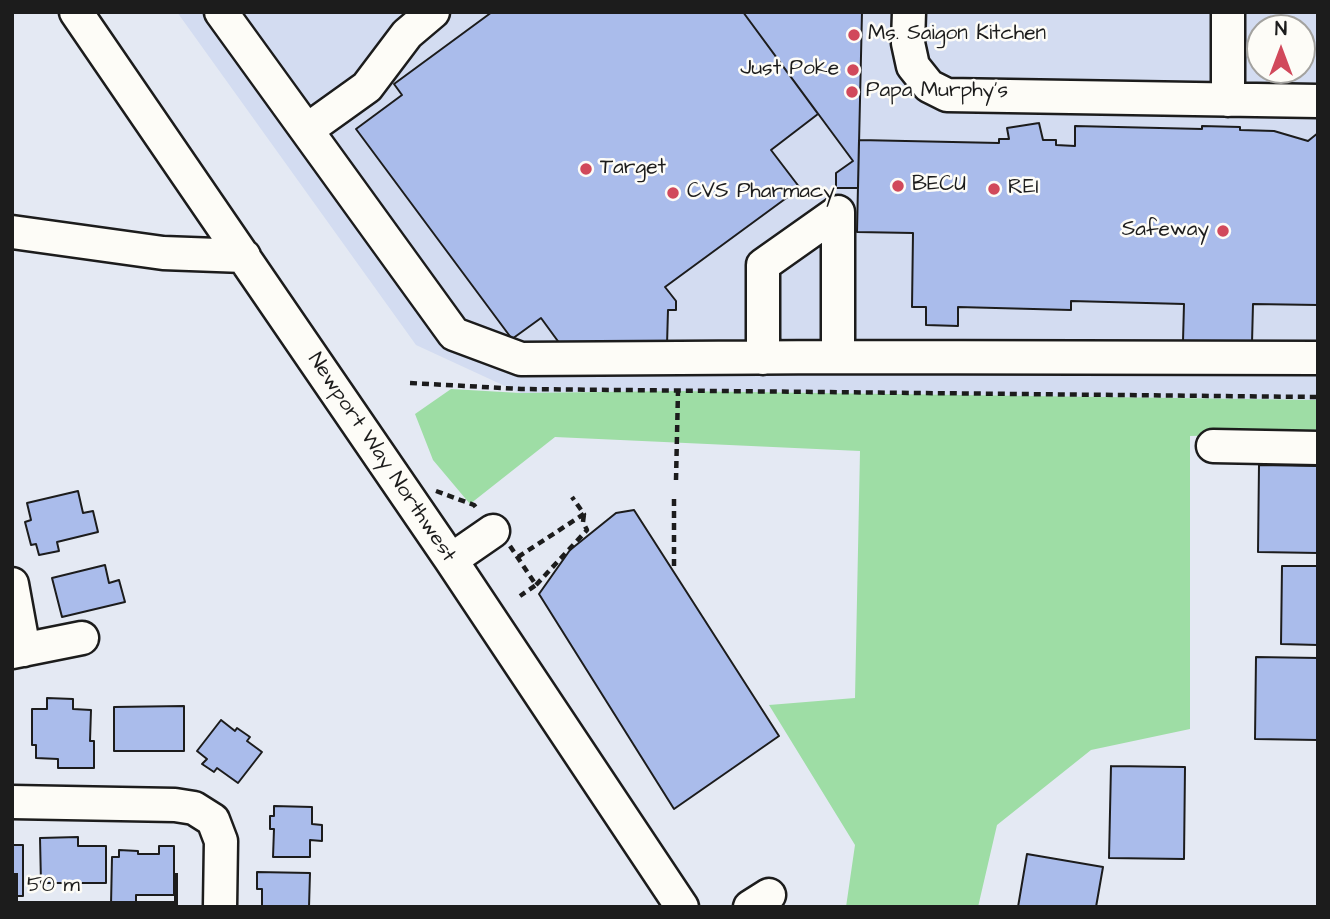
<!DOCTYPE html>
<style>
body{margin:0}
#map{position:relative;width:1330px;height:919px;overflow:hidden;background:#e4e9f3;font-family:"Architects Daughter",sans-serif}
canvas{display:block}
.frame{position:absolute;inset:0;border:14px solid #1c1c1c;pointer-events:none}
.north{position:absolute;left:1246px;top:14px;width:70px;height:70px;box-sizing:border-box;background:#fdfcf7;border:2px solid #a3a29f;border-radius:50%;rotate:0deg;font-size:19px;font-weight:700;line-height:28px;text-align:center;color:#1c1c1c}
.north::after{content:'';display:block;margin:auto;width:24px;height:32px;background:#d1495b;clip-path:polygon(50% 0,100% 100%,50% 72%,0 100%)}
.scale{position:absolute;left:14px;top:873px;width:164px;height:32px;box-sizing:border-box;border:4px solid #1c1c1c;border-top:0;padding-left:9px;font-size:21px;line-height:24px;white-space:nowrap;color:#1c1c1c;-webkit-text-stroke:5px #fdfcf7;paint-order:stroke}
</style>
<div id="map">
<canvas width="1330" height="919"></canvas>
<div class="frame"></div>
<div class="north">N</div>
<div class="scale">50 m</div>
</div>
<script>
const context = document.querySelector('canvas').getContext('2d');
context.lineJoin = 'round';
function fill(path, color) { context.fillStyle = color; context.fill(path, 'evenodd'); }
const poly = rows => new Path2D(rows.map(r => 'M' + r).join(''));
function trace(path, color, width, dash) { context.strokeStyle = color; context.lineWidth = width; context.lineCap = dash ? 'butt' : 'round'; context.setLineDash(dash || []); context.stroke(path); }
function drawText(font, color, halo, rows, align = 'center') {
  context.font = font + ' "Architects Daughter",sans-serif'; context.lineWidth = 5; context.setLineDash([]); context.textBaseline = 'middle'; context.strokeStyle = halo; context.fillStyle = color; for (const [text, x, y, turn = 0] of rows) {
    context.save(); context.translate(x, y); context.rotate((+turn || 0) * Math.PI / 180); context.textAlign = isNaN(turn) ? turn : align; if (halo) context.strokeText(text, 0, 0); context.fillText(text, 0, 0); context.restore();
  }
}
fill(poly([
 [177,12,1318,12,1318,400,678,391,520,393,416,345],
 [1260,28,1302,28,1302,70,1260,70]
]), '#d3dcf1');
fill(poly([
 [451,389,520,393,678,391,1318,400,1318,433,1190,436,1190,729,1091,750,997,825,978,907,846,907,855,845,769,705,855,698,860,451,555,437,470,504,433,460,415,414]
]), '#9edda5');
const building = poly([
 [492,12,743,12,818,114,771,150,800,188,665,287,676,301,676,310,668,310,667,345,560,344,541,318,512,339,356,129,402,95,394,84,492,12],
 [743,12,862,12,858,188,836,188,836,173,853,161,743,12],
 [1039,123,1043,140,1056,140,1056,145,1075,146,1075,126,1202,129,1202,126,1240,127,1240,130,1274,131,1308,141,1318,133,1318,305,1253,304,1252,343,1183,341,1184,304,1071,301,1071,310,958,307,958,326,926,325,926,307,912,307,913,233,857,232,859,140,999,143,999,139,1009,139,1007,128,1039,123],
 [1259,465,1318,466,1318,553,1258,552,1259,465],
 [78,491,83,513,93,511,98,532,57,542,59,551,39,555,36,544,31,545,25,522,31,520,27,503,78,491],
 [634,510,779,736,674,809,539,594,570,550,616,513,634,510],
 [105,565,109,583,119,580,125,602,62,617,52,578,105,565],
 [1282,566,1318,566,1318,645,1281,644,1282,566],
 [1256,657,1318,658,1318,740,1255,739,1256,657],
 [47,698,73,699,73,709,91,710,90,741,94,741,94,768,58,768,58,759,36,758,36,745,32,745,32,709,47,709,47,698],
 [184,706,184,751,114,751,114,707,184,706],
 [221,720,235,731,237,728,250,737,247,741,262,752,238,783,217,768,214,772,202,764,207,759,197,751,221,720],
 [1111,766,1185,767,1184,859,1109,858,1111,766],
 [274,806,312,807,312,824,322,825,322,841,310,840,310,857,273,857,274,829,270,829,270,816,274,816,274,806],
 [78,837,78,846,106,846,106,883,41,883,40,838,78,837],
 [12,845,23,845,23,896,12,896,12,845],
 [159,846,174,846,174,895,136,895,136,905,111,905,112,857,119,857,119,850,138,851,138,854,159,854,159,846],
 [1027,854,1103,867,1096,907,1018,907,1027,854],
 [257,872,310,873,309,907,262,907,262,889,257,889,257,872]
]);
fill(building, '#aabceb');
trace(building, '#1c1c1c', 2);
const minor = poly([
 [76,12,451,560,682,907],
 [221,12,454,334,521,359,838,357,838,212,763,265,763,358],
 [909,12,908,43,913,66,929,86,947,95,1318,101],
 [1228,100,1228,12],
 [307,130,367,87,407,34,433,12],
 [12,232,163,253,244,256],
 [838,357,1318,358],
 [1213,446,1318,448],
 [451,560,493,531],
 [12,584,24,650],
 [12,652,82,638],
 [12,802,175,805,194,808,213,820,221,841,220,907],
 [750,907,769,895]
]);
trace(minor, '#1c1c1c', 37);
trace(poly([
 [410,383,521,389,1318,397],
 [676,480,678,391],
 [436,491,474,505,478,510],
 [510,546,536,585,520,596],
 [518,557,584,514,572,497],
 [674,566,674,494],
 [536,585,587,530,583,522,584,514]
]), '#1c1c1c', 4.5, [7, 5]);
trace(minor, '#fdfcf7', 32);
for (const [x, y, r, color] of [
 [854,35,7,"#d1495b"],
 [853,70,7,"#d1495b"],
 [852,92,7,"#d1495b"],
 [586,169,7,"#d1495b"],
 [898,186,7,"#d1495b"],
 [994,189,7,"#d1495b"],
 [673,193,7,"#d1495b"],
 [1223,231,7,"#d1495b"]
]) { const dot = new Path2D(); dot.arc(x, y, r, 0, 2 * Math.PI); context.fillStyle = color; context.fill(dot); trace(dot, '#fdfcf7', 2.5); }
drawText('21px', '#1c1c1c', '#fdfcf7', [
 ["Ms. Saigon Kitchen",868,35],
 ["Just Poke",839,70,"right"],
 ["Papa Murphy's",866,92],
 ["Target",600,169],
 ["BECU",912,186],
 ["REI",1008,189],
 ["CVS Pharmacy",687,193],
 ["Safeway",1209,231,"right"]
], 'left');
drawText('21px', '#1c1c1c', '#fdfcf7', [
 ["Newport Way Northwest",381,458,56]
]);
</script>
